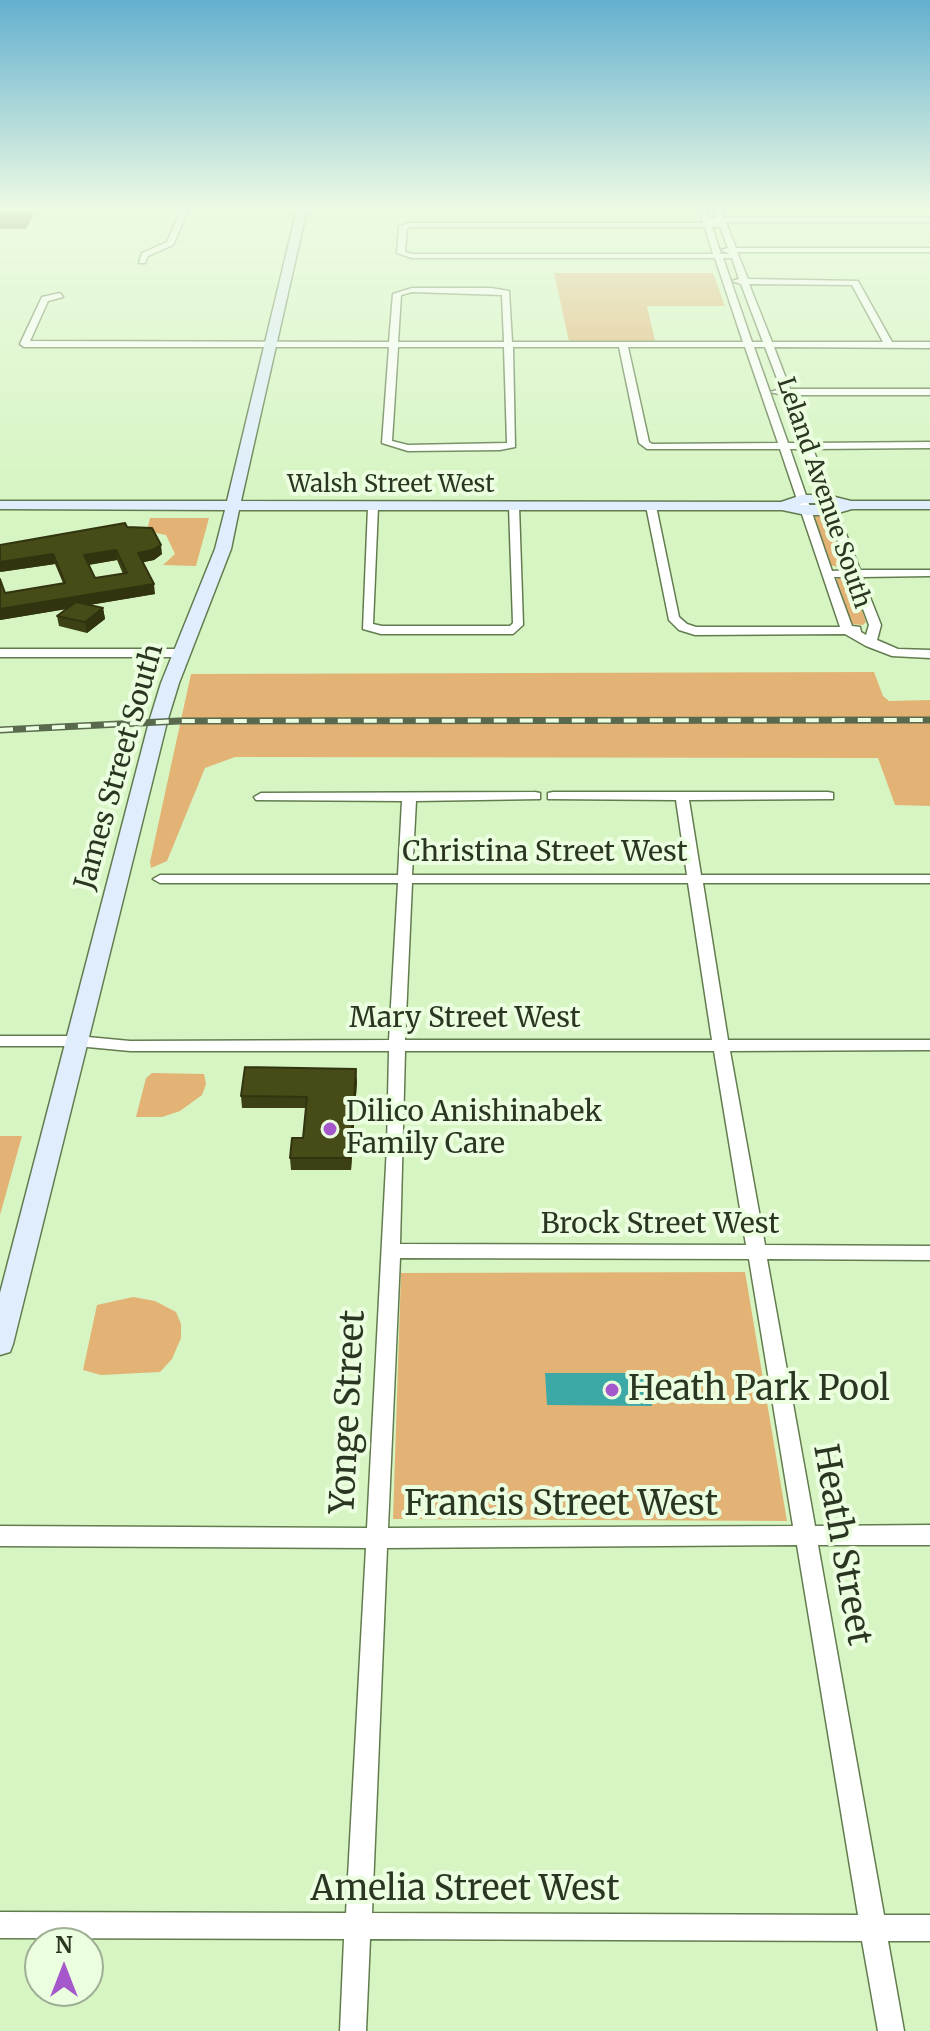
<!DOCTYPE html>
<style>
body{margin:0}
#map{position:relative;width:930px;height:2031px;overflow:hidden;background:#d7f5c3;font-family:Merriweather,serif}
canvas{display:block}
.north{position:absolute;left:24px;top:1927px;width:80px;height:80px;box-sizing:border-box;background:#ecfee0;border:2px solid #9eae94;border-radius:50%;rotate:0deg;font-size:22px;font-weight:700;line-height:32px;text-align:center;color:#2a3622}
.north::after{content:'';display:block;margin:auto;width:28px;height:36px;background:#a458cb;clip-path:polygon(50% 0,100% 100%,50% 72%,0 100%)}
</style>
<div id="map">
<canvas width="930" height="2031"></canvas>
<div class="north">N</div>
</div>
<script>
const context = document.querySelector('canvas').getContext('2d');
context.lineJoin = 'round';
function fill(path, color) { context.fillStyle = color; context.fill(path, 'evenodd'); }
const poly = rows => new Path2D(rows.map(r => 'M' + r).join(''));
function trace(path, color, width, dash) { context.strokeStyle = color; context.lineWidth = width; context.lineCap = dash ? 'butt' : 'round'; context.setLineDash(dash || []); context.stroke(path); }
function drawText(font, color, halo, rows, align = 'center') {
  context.font = font + ' Merriweather,serif'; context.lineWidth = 8; context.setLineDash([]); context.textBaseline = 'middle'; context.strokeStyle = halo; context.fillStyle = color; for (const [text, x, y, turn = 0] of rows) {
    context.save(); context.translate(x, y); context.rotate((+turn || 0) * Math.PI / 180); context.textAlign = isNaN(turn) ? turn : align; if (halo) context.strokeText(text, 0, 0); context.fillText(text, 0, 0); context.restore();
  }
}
fill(poly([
 [554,273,713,273,725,306,647,306,655,341,569,341],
 [823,514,827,516,845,565,843,568,829,565,812,516],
 [150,518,209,518,196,566,163,565,175,554,166,535,147,531],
 [839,577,851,580,866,622,863,625,851,624,835,581],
 [874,672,883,696,889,701,930,700,930,806,895,805,878,758,235,757,205,768,167,861,151,868,150,862,191,674],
 [152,1073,204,1074,206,1084,202,1095,180,1111,162,1117,136,1117,146,1078],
 [0,1136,22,1136,0,1215],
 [745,1272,787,1521,393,1519,401,1273],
 [133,1297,155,1301,176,1312,181,1324,181,1338,172,1359,160,1372,101,1375,83,1370,97,1305]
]), '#e2b375');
fill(poly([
 [545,1373,649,1373,652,1406,547,1405]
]), '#3ca9a6');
const street = poly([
 [181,209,189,209,173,245,148,256,145,263,139,263,142,253,167,242,181,209],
 [698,209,706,209,709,218,717,218,713,209,721,209,724,218,930,218,930,222,726,222,736,248,930,248,930,252,737,252,748,279,858,281,892,342,930,342,930,348,774,347,790,389,930,389,930,395,792,395,811,443,930,442,930,448,813,449,860,570,930,570,930,576,862,577,881,625,877,640,898,649,930,650,930,658,892,656,866,646,845,634,695,635,679,630,669,620,646,506,651,503,656,506,679,617,687,624,696,627,840,627,780,449,647,449,639,443,619,347,513,347,515,447,500,450,408,451,382,443,389,347,24,347,20,344,42,297,60,293,63,297,48,301,30,341,389,342,393,294,412,288,491,288,509,291,512,342,743,342,715,258,412,258,397,253,399,227,408,223,703,223,698,209],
 [409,227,705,227,713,254,412,254,405,252,407,228,409,227],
 [712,227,720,227,728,248,721,250,730,254,721,254,712,227],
 [723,258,732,258,739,279,732,281,741,284,763,342,752,342,723,258],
 [749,284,852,285,883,342,772,342,749,284],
 [412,292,502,295,504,342,398,342,401,295,412,292],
 [398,347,504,347,507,443,408,445,392,441,398,347],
 [628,347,745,347,778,443,652,444,649,442,628,347],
 [754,347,765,347,781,389,770,392,783,395,801,443,788,443,754,347],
 [790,449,803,449,849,570,832,571,790,449],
 [834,577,851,577,869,625,866,635,861,632,860,627,852,626,834,577],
 [373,504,378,507,373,624,382,626,510,626,513,623,509,506,514,503,519,506,523,625,513,634,381,634,363,629,368,507,373,504],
 [0,649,181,649,187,653,181,657,0,657,0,649],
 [535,792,540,793,540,799,416,801,412,875,687,875,676,800,548,799,548,793,553,792,828,792,833,793,833,799,689,800,701,875,930,875,930,883,703,883,728,1040,930,1040,930,1050,730,1051,765,1245,930,1246,930,1260,767,1259,815,1526,930,1525,930,1545,818,1545,884,1915,930,1915,930,1941,888,1941,904,2031,878,2031,862,1941,370,1939,366,2031,340,2031,344,1939,0,1938,0,1912,346,1913,366,1548,0,1546,0,1526,367,1528,387,1146,389,1051,130,1051,77,1046,0,1046,0,1036,77,1036,130,1041,389,1040,398,883,160,883,153,879,160,875,398,875,402,801,256,800,254,797,261,793,535,792],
 [412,883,688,883,712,1040,405,1040,412,883],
 [405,1051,714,1051,746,1245,400,1244,405,1051],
 [400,1258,749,1259,793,1526,388,1528,400,1258],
 [797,1545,858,1915,372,1913,387,1548,797,1545]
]);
const secondary = poly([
 [297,209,307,209,241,501,781,502,802,495,827,495,851,501,930,501,930,509,852,509,831,515,806,515,782,510,239,510,231,549,179,683,167,722,13,1344,10,1352,0,1355,0,1293,149,722,161,683,215,549,225,510,0,509,0,501,227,501,297,209],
 [803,503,827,503,835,505,798,505,803,503]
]);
trace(street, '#627c4f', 3);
trace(secondary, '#627c4f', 3);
fill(street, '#fff');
fill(secondary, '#dfedfd');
const rail = poly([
 [0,730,179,721,930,720]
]);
trace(rail, '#58694d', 7);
trace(rail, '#ecfee0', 4, [13]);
fill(poly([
 [0,213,33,216,26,229,0,229],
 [127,527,162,554,154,560,143,562,155,594,89,605,103,608,105,619,87,633,59,626,57,616,67,609,0,620,5,593,63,583,55,564,0,572],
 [117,560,123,574,95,578,89,565],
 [357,1081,351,1170,291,1170,290,1158,303,1138,306,1108,242,1108,241,1096]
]), '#3d4014');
fill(poly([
 [32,213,33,216,26,229,26,225],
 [161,545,162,554,154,560,140,563,138,553],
 [116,550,117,560,86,565,84,555],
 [53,554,55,564,0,572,0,562],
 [154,584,155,594,0,620,0,609],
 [103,608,105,619,87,633,85,622],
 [356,1069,357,1081,351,1170,350,1158]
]), '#323410');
const building = poly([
 [0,213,32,213,26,225,0,225,0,213],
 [125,523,127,527,152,528,161,545,152,550,138,553,154,584,0,609,0,579,5,593,65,583,53,554,0,562,0,545,125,523],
 [116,550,127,573,95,578,84,555,116,550],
 [76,602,103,608,85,622,57,616,76,602],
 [245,1067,356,1069,350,1158,290,1158,292,1138,303,1138,307,1097,241,1096,245,1067]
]);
fill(building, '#474b17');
trace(building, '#323410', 2);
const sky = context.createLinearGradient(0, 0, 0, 494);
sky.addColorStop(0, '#63b0ce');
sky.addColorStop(0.42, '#edfae4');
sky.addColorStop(1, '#edfae400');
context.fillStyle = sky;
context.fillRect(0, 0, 930, 494);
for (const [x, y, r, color] of [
 [330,1129,8,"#a458cb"],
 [612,1390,8,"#a458cb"]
]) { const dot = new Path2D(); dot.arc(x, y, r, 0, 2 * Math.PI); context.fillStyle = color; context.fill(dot); trace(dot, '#ecfee0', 3); }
drawText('24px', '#2a3622', '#ecfee0', [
 ["Walsh Street West",391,485],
 ["Leland Avenue South",823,493,71]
]);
drawText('28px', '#2a3622', '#ecfee0', [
 ["James Street South",120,767,-74],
 ["Christina Street West",545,853],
 ["Mary Street West",465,1019],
 ["Brock Street West",660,1225]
]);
drawText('28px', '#2a3622', '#ecfee0', [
 ["Dilico Anishinabek",346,1113],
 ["Family Care",346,1145]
], 'left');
drawText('34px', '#2a3622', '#ecfee0', [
 ["Heath Park Pool",628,1390]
], 'left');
drawText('34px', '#2a3622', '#ecfee0', [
 ["Yonge Street",349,1412,-87],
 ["Francis Street West",561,1505],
 ["Heath Street",841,1545,80],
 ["Amelia Street West",465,1890]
]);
</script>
